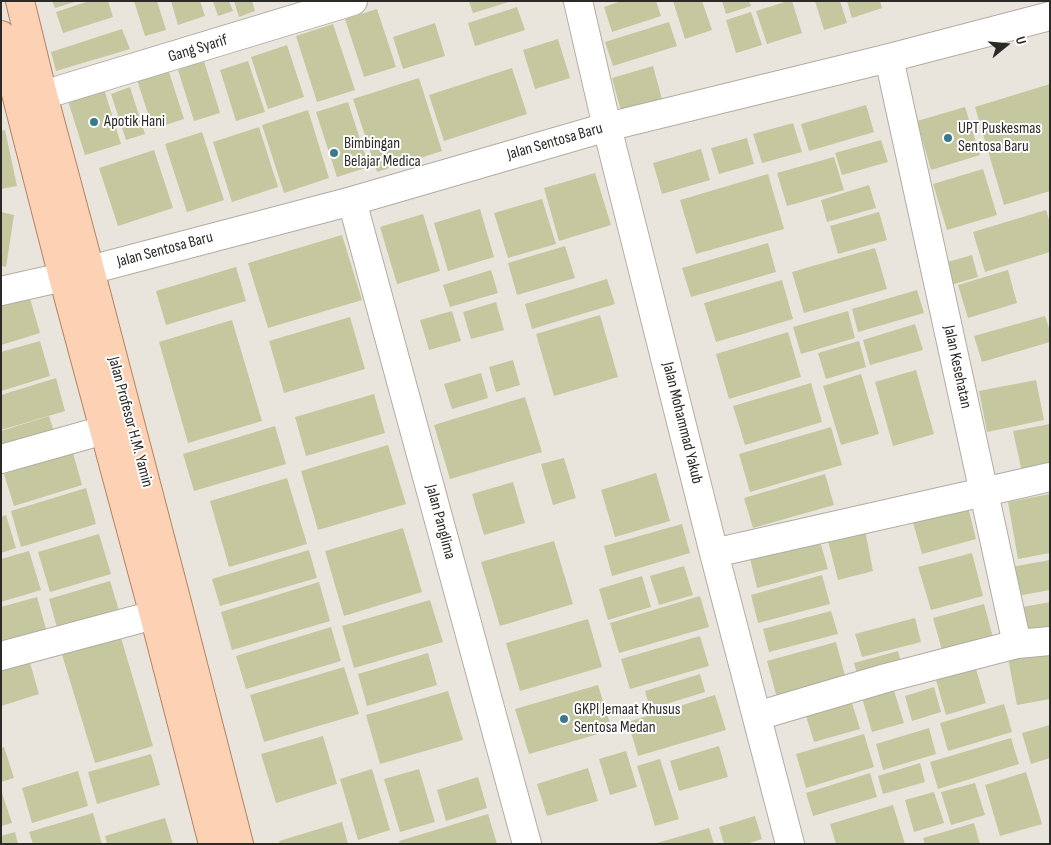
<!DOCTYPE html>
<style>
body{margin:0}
#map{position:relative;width:1051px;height:845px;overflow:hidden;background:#eae5dc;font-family:"Sofia Sans Condensed",sans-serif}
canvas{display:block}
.frame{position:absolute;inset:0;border:2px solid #2b2a26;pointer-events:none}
.north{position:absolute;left:981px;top:20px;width:50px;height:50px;-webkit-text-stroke:4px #fff;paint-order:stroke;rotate:73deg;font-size:14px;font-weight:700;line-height:20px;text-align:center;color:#2b2a26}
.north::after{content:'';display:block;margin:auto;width:18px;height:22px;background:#2b2a26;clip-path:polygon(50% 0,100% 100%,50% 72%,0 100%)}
</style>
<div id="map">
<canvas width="1051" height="845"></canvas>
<div class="frame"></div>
<div class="north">U</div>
</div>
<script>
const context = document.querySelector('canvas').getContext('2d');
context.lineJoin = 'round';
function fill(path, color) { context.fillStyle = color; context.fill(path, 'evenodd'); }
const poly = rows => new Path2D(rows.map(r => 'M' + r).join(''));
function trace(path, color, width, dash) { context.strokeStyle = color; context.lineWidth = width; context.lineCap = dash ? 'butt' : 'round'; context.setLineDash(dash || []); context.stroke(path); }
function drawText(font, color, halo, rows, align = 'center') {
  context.font = font + ' "Sofia Sans Condensed",sans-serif'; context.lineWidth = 4; context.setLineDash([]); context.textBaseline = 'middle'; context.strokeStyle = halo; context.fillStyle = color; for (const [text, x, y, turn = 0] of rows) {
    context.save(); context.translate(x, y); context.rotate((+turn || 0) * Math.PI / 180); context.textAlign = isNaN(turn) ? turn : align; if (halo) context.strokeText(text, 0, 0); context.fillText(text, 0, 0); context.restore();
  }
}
fill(poly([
 [52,1,75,1,75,2,55,8],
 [89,1,108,1,113,17,63,33,56,12],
 [134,1,157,1,166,30,145,36],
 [171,1,200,1,205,16,178,25],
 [213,1,229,1,233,11,218,16],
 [234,1,252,1,255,11,239,17],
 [469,1,509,1,509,2,473,13],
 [621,1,656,1,661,16,612,32,604,7],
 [673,1,702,1,712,30,685,39],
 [722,1,749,1,751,6,726,14],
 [788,1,792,1,802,33,767,44,756,11],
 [815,1,840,1,847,23,824,30],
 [847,1,880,1,882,8,852,18],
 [517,7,525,30,475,46,468,23],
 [377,9,396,67,364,77,345,19],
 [751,12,762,45,736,53,726,20],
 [669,22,677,46,613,66,605,42],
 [435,23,445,56,403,69,393,37],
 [333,24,355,90,317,102,296,36],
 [122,29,130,49,56,71,51,52],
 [558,39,570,78,535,89,523,50],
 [287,45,304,97,268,109,251,57],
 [204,61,220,113,194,121,178,70],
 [248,61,265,112,236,121,220,70],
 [653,66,662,99,621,111,612,78],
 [512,68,527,114,444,141,429,95],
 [168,69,184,119,153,129,137,80],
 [419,78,442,151,377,172,353,99],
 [1050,84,1050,191,1004,205,975,107],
 [130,87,145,134,126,140,111,94],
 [104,89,121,144,85,155,68,101],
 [348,102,369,167,337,177,316,112],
 [866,105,874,132,809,151,801,124],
 [965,107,980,155,931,170,917,121],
 [308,110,329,178,284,193,262,125],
 [793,123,802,152,762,163,753,134],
 [259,127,278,187,232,202,213,142],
 [5,130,17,186,1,189,1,131],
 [202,132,224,200,187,212,165,144],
 [747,138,754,164,719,174,711,148],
 [881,140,888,162,842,175,835,153],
 [701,149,710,180,662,194,653,163],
 [154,150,173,208,118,226,99,168],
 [834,157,844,190,787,206,777,173],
 [983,169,997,215,947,230,933,184],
 [595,173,611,225,559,241,544,188],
 [768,174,784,229,696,254,680,200],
 [869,185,876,208,827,222,821,200],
 [542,199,556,244,508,258,494,213],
 [480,209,494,257,448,271,434,223],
 [1046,210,1050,223,1050,252,985,272,973,232],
 [1,212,14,215,6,267,1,266],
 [879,212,887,240,838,254,830,226],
 [423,214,440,271,397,284,380,227],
 [342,235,362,300,268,328,248,263],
 [768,243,776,272,691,297,682,268],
 [565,246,575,278,517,295,508,263],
 [875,248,887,289,804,313,792,272],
 [972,255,978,277,951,285,944,263],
 [236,267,246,301,166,325,156,291],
 [491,270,498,293,450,307,443,285],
 [1008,270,1017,303,968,318,958,285],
 [607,279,615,304,532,329,525,304],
 [782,280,793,319,716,342,704,303],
 [917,290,924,313,858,332,852,309],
 [29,295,40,333,1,345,1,303],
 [496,302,504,330,471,339,463,312],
 [452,311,461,341,429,350,420,320],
 [848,311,855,338,801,354,793,327],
 [600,315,618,377,554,396,536,334],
 [1045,316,1050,331,1050,342,982,362,974,336],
 [350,317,365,369,284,393,269,341],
 [232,320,262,421,188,443,159,342],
 [915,324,923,350,870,365,863,340],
 [788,332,801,377,729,399,716,354],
 [40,341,50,376,1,391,1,352],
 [859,341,866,367,826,379,818,353],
 [513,360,520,385,496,392,489,367],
 [916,370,934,434,893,446,875,382],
 [481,373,488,398,452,409,444,384],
 [861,374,879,434,841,445,823,386],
 [56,378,65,411,1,430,1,395],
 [1036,380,1044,420,987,432,979,391],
 [811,383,822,422,745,445,733,406],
 [374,394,385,433,306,456,295,417],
 [525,397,542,452,450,479,434,425],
 [49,416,57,441,1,457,1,431],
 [1050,424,1050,467,1022,472,1013,431],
 [275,426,286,464,194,491,183,454],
 [831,427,842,465,750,492,739,454],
 [388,445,406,504,318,530,301,471],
 [73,453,82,485,14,506,4,474],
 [564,458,576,498,553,505,541,464],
 [656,473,670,521,615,537,601,490],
 [825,474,834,505,753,528,744,498],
 [287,478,307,544,229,567,210,501],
 [513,482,525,523,484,535,472,494],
 [86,488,96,524,21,547,11,511],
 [1050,494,1050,553,1018,559,1008,502],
 [968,507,976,539,922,554,912,519],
 [6,515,16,548,1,553,1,517],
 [682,524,690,553,612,576,604,546],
 [403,528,422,592,344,616,325,551],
 [865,530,873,571,838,580,827,537],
 [99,534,111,574,50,592,38,552],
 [554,541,573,604,500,626,481,562],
 [820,541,828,569,757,588,750,558],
 [309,550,317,578,220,606,212,579],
 [29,551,41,590,1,602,1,559],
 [972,553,983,596,931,610,918,567],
 [1050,560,1050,590,1017,596,1011,567],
 [684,566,693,595,659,605,650,576],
 [822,575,830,604,758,623,751,595],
 [642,576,651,607,608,620,599,589],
 [110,581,121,617,59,635,49,599],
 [319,582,330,621,232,650,221,612],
 [700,596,709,627,619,653,610,623],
 [37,597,48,636,1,642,1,607],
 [430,600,443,642,354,668,342,626],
 [1050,602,1050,633,1017,639,1012,609],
 [984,604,994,641,943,654,933,618],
 [831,611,838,634,769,652,763,629],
 [915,618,921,642,862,657,855,634],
 [588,619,602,667,520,691,506,643],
 [331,627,341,661,246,689,236,656],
 [119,631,153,746,95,763,60,648],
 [700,636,709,666,630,689,621,659],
 [836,642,847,683,778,702,767,661],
 [1050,645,1050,699,1017,705,1007,653],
 [898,651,903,669,859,681,854,663],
 [428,653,437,685,367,706,358,674],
 [28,656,39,694,1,706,1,664],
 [344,667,359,714,264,742,250,695],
 [976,669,986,703,946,715,936,680],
 [700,674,705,692,650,709,645,691],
 [891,681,904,723,872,732,860,691],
 [598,685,612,730,529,754,515,709],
 [934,687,941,712,912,721,905,696],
 [448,691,463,740,380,764,366,715],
 [849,693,860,729,814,742,803,706],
 [715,695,726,730,638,756,628,722],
 [1004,704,1012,732,948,751,940,723],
 [1050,725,1050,758,1031,764,1022,733],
 [929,728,936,754,883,770,876,744],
 [864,734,874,767,806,788,796,754],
 [323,736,337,784,276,803,261,754],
 [1011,738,1019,764,938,789,930,762],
 [719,746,728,777,679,791,670,761],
 [4,747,14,778,1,782,1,748],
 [626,751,637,787,610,795,599,759],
 [151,754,160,785,97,804,88,772],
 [660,759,679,819,655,826,637,766],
 [920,763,925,782,883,794,878,776],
 [588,768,598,801,547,816,537,784],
 [372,769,390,830,358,840,340,779],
 [419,769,435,822,400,832,384,779],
 [78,771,88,806,32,823,22,788],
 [1026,772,1042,824,1000,836,985,785],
 [870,773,877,797,813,816,806,793],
 [478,777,487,808,446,821,437,790],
 [975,783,985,815,951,825,941,792],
 [1,790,12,823,1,826],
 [934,792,944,823,914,832,905,800],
 [893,805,905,844,836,844,830,824],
 [93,813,102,844,33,844,29,832],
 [488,814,497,844,400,844,399,841],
 [755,816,762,839,746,844,724,844,719,827],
 [165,818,173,844,107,844,105,836],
 [342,822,348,844,280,844,279,841],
 [974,823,980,844,925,844,923,838],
 [709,828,714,844,657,844,657,843],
 [15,832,18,844,1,844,1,836]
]), '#c5c79e');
const minor = poly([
 [578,1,607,127,714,553,790,844],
 [889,58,1017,644,1050,641],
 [43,95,353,1],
 [352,201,527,844],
 [1,291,63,277,352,201,607,127,889,58,1050,16],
 [1,459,104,430],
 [714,553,1050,477],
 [1,656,154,615],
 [757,716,886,678,1017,644]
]);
const major = poly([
 [20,1,43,95,90,270,173,587,239,844],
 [1,35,63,277,154,615,213,844]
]);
trace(minor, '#b1aca4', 30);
trace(major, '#b38261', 30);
trace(minor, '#fff', 28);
trace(major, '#fdd1b3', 28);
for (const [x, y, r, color] of [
 [94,122,5,"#3a798e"],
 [948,138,5,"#3a798e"],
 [334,153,5,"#3a798e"],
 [564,719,5,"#3a798e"]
]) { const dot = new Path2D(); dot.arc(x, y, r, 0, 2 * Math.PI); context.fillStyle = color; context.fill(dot); trace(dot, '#fff', 2); }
drawText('16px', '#2b2a26', '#fff', [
 ["Gang Syarif",198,49,-17],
 ["Jalan Sentosa Baru",555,142,-16],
 ["Jalan Sentosa Baru",165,250,-15],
 ["Jalan Kesehatan",957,367,78],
 ["Jalan Profesor H.M. Yamin",130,422,75],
 ["Jalan Mohammad Yakub",682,423,76],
 ["Jalan Panglima",440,522,75]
]);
drawText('16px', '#2b2a26', '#fff', [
 ["Apotik Hani",104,122],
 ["UPT Puskesmas",958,129],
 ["Sentosa Baru",958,147],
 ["Bimbingan",344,144],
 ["Belajar Medica",344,162],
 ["GKPI Jemaat Khusus",574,710],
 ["Sentosa Medan",574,728]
], 'left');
</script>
